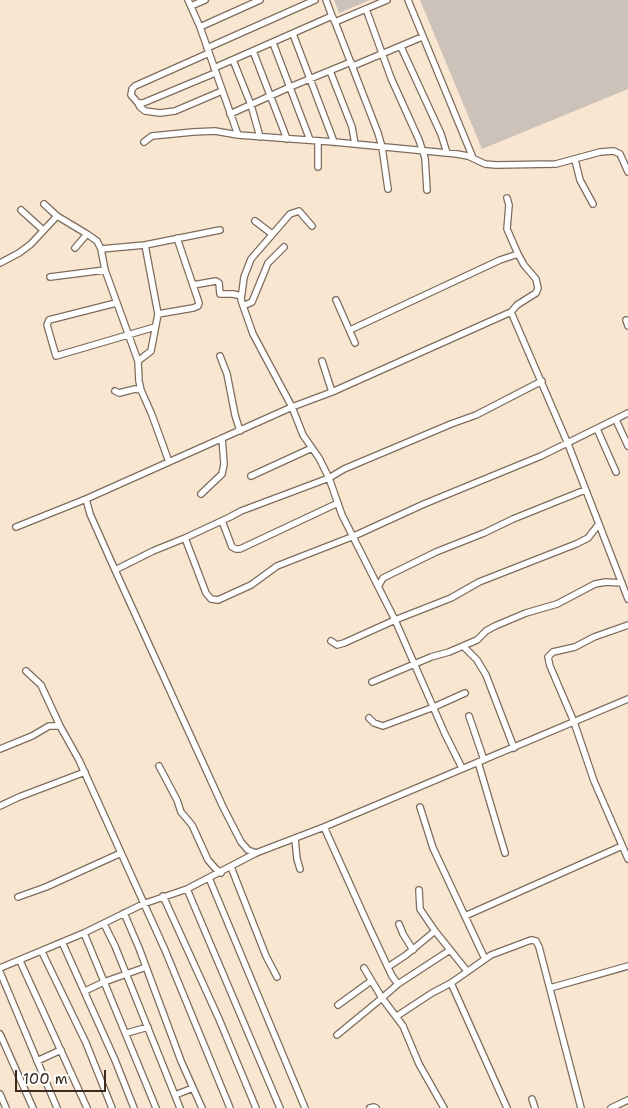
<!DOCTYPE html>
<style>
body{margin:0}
#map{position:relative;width:628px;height:1108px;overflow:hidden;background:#f8e6d1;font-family:"Shantell Sans",sans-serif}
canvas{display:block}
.scale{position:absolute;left:15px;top:1070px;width:91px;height:22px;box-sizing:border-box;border:2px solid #3b2a1e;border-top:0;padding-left:6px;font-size:15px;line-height:18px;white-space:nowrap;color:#3b2a1e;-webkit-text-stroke:4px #fff;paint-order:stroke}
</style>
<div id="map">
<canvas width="628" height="1108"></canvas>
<div class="scale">100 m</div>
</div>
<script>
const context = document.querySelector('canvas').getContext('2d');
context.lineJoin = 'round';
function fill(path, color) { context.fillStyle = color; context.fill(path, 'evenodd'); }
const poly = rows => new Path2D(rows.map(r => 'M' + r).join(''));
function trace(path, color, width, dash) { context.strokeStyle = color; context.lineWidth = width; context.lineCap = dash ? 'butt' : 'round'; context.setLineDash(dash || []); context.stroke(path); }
fill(poly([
 [334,0,370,0,339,13],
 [420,0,628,0,628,89,482,149]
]), '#ccc2b9');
const minor = poly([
 [188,0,200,27,238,135,334,142,457,154,468,156,485,164,496,165,556,164,600,152,614,151,620,154,628,172],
 [326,0,332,16],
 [387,0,335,22,378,133,382,147,388,189],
 [408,0,473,158],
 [191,6,205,0],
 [366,9,391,78,419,140,425,158,427,190],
 [200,27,260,0],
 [293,34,334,142],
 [273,43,310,140],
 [401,47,441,134,447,153],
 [207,48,315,0],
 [253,51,287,139],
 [209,53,135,86,132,89,131,95,138,103,143,103,215,73],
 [233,60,251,105,260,137],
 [353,66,422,37],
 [214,68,332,16,335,22],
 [330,71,352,127,355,144],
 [138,103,140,107,145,111,160,113,175,111,222,91],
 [230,114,290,87,351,62],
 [144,142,152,136,193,132,215,131,238,135],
 [575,160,580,180,593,204],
 [318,167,318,141],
 [507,198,509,205,507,229,518,254],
 [44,204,57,216],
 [21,210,43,230],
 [255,221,272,234],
 [312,226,299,211,290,214,251,259,244,277,241,300,253,334,292,407,303,435,319,458,329,478,342,515,395,620,445,734,462,768],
 [145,245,220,230],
 [75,248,87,234],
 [101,249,145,245,158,314,151,351,138,361,139,381,141,390,152,415,169,462],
 [0,263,19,253,31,244,57,216,87,234,97,241,101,249,105,270,138,361],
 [50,277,105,270],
 [193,285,216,281,219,283,220,294,233,294,241,296],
 [336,300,355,343],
 [116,303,49,320,47,325,56,356,155,327],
 [243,306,252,302,268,263,284,247],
 [158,314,193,308,198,306,199,303,177,238],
 [626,320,628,326],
 [350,330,500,260,518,254,524,265,536,279,538,288,536,293,517,305,511,312],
 [220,356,227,374,235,415,240,431],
 [322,361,332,392],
 [115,391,119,393,135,389,141,390],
 [616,420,628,446],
 [597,429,616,472],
 [251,476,312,448],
 [201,494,222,474,224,464,222,438],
 [86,499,292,407,332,392,511,312,568,444,628,599],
 [222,521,232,547,236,549,240,549,338,503],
 [16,527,86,499,90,514,115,570,223,807,241,842,248,850,256,853],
 [185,538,206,593,211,599,218,600,251,585,277,566,354,536,424,504,541,456,628,413],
 [115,570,153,551,185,538,230,517,241,511,329,478,344,469,451,424,476,415,542,381],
 [379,585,383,578,436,552,484,533,513,519,585,490],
 [628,625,594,637,575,647,553,652,548,657,550,666,574,722,594,781,628,859],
 [331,641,337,645,344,643,395,620,451,598,479,582,576,544,588,538,598,525],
 [463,646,477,640,486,631,495,626,526,613,557,604,595,584,606,582,622,583],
 [26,671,41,685,60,726,79,760,165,950,230,1108],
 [372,682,431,657,449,652,463,646,477,660,486,675,514,748],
 [469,716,484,760],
 [369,718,374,723,383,726,434,707,465,693],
 [0,749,32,736,49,726,60,726],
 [478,762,505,853],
 [159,766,177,800,181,812,192,825,208,860,215,868,221,873],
 [0,806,19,797,85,772],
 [420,807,433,848,485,959],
 [324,827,370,929,392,976,398,984],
 [295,839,297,859,300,869],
 [231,867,266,956,277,977],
 [209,878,305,1108],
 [187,889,280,1108],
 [419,890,420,909,435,931,467,971],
 [163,896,219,1019,256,1108],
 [18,897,46,887,121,853],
 [124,913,139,948,181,1061,202,1108],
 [465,916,622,846],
 [104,924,115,946,180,1108],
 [399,924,403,934,413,950],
 [84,933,156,1108],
 [62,942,115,1060,134,1108],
 [42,952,86,1043,112,1108],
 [20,961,87,1108],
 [388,967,406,955,435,931],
 [0,968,84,933,143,904,187,889,256,853,324,827,628,699],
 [0,972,57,1108],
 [451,983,507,1108],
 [550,988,628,966],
 [85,991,104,982,146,967],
 [338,1005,371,981],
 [397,1016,432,993,451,983,491,955,531,940,536,941,539,947,581,1108],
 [127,1033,148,1027],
 [0,1034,33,1108],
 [337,1035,382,998,364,968],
 [37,1061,61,1050],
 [0,1094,6,1108],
 [175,1095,193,1088],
 [532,1099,535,1108],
 [370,1108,374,1107,376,1108],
 [444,1108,419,1064,403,1026,382,998,398,984,450,950],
 [611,1108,628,1100]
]);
trace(minor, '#7d6c5d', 8);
trace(minor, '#fff', 5.5);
</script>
